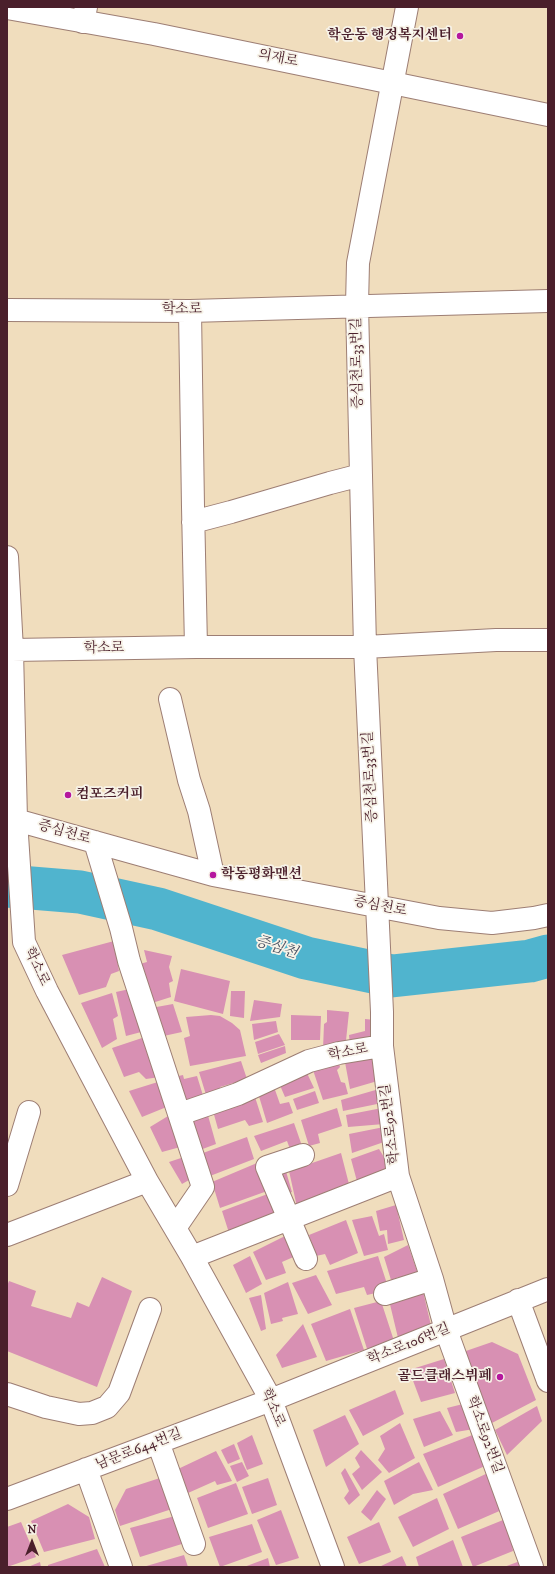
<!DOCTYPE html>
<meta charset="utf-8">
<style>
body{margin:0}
#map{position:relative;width:555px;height:1574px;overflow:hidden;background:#f0ddbd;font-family:"IM FELL DW Pica",serif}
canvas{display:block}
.frame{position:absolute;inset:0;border:8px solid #4a1f2b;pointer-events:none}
.north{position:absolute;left:12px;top:1522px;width:40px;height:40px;-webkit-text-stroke:3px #f7f3e8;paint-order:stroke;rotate:0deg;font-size:11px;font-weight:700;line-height:16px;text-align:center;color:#4a1f2b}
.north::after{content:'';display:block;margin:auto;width:14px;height:18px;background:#4a1f2b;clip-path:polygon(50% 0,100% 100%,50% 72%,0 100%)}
</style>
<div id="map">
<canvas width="555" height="1574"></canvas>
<div class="frame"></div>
<div class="north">N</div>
</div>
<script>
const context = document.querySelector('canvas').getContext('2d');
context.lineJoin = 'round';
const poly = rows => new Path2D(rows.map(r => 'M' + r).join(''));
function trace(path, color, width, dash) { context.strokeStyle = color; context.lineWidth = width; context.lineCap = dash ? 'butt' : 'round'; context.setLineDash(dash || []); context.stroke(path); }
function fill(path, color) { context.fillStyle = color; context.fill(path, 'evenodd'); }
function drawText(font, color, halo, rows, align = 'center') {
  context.font = font + ' "IM FELL DW Pica","Noto Serif KR",serif'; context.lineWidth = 3.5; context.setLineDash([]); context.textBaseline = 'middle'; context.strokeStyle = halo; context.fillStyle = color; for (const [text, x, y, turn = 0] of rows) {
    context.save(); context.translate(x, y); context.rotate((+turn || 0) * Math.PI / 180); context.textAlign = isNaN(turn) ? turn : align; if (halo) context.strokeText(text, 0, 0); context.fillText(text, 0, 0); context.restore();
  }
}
trace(poly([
 [7,886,80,892,158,909,306,958,392,976,530,961,548,956]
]), '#50b4ce', 43);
fill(poly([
 [114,941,119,971,111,974,106,987,79,995,62,955],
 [144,950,172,956,169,967,173,981,169,983,171,997,149,1004,136,965,147,962],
 [181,969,230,981,223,1014,174,1001],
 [134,988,145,1031,126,1036,116,992],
 [231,991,245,991,244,1018,230,1016],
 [112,993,118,1016,113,1019,117,1039,102,1048,81,1003],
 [254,1000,282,1004,280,1017,250,1021],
 [173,1004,182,1032,159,1037,151,1008],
 [327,1010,349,1012,345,1050,323,1049,324,1024,327,1022],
 [211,1015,220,1016,232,1023,240,1030,246,1056,190,1066,184,1038,190,1036,186,1017],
 [291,1015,321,1016,320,1040,291,1040],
 [365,1019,375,1020,374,1044,350,1046,349,1035,365,1031],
 [276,1021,278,1032,254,1040,252,1024],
 [279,1034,285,1045,258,1054,255,1042],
 [148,1036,160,1077,146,1079,139,1072,124,1077,112,1048],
 [285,1046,286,1053,261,1063,258,1055],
 [372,1050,381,1080,350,1089,344,1057],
 [337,1056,340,1067,337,1070,341,1082,345,1083,348,1094,323,1100,311,1064],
 [241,1061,247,1079,220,1087,222,1094,207,1098,199,1072],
 [306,1071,314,1088,285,1097,279,1083],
 [183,1075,184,1079,197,1076,205,1102,182,1104,174,1077],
 [161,1081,169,1106,142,1117,129,1091],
 [274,1087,280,1104,289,1102,293,1113,267,1123,258,1093],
 [379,1089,382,1103,343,1111,341,1100],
 [315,1091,319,1103,297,1110,293,1099],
 [255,1097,263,1122,249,1126,245,1120,218,1129,213,1111],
 [337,1108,342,1126,318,1134,320,1143,309,1146,301,1120],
 [382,1108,384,1124,348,1127,346,1115],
 [207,1112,216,1144,200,1150,192,1119],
 [173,1113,184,1146,162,1152,150,1127],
 [294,1123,302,1146,290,1149,287,1141,261,1151,254,1136],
 [384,1127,384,1142,352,1153,349,1134],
 [247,1137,254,1159,210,1176,203,1153],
 [379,1149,384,1157,389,1155,385,1175,358,1185,351,1159],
 [180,1151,196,1176,182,1184,169,1162,181,1158],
 [341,1153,350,1188,297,1207,289,1171],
 [257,1163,270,1190,220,1208,212,1182],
 [285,1168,292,1192,284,1195,274,1172],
 [273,1192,284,1216,230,1236,222,1211],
 [396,1205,404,1240,388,1244,387,1230,380,1231,376,1211],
 [372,1216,379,1236,384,1234,388,1250,364,1256,352,1220],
 [346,1220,358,1253,330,1265,325,1254,316,1256,309,1235],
 [289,1234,298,1255,282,1262,286,1273,266,1280,253,1252],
 [408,1245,419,1277,406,1282,399,1277,391,1280,384,1257],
 [250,1256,262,1284,246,1293,233,1265],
 [378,1256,389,1290,367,1295,364,1287,336,1294,327,1271],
 [316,1275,332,1305,308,1314,292,1283],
 [102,1277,132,1291,97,1387,7,1351,7,1286,9,1281,36,1291,31,1306,71,1318,77,1302,89,1307],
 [288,1282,298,1314,282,1318,283,1321,271,1324,264,1293],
 [422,1287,433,1334,399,1342,388,1296],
 [261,1295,266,1329,261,1331,249,1298],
 [381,1301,396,1347,369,1355,354,1308],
 [350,1309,364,1350,326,1361,311,1324],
 [303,1324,317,1357,282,1368,276,1355],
 [492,1342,518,1354,536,1400,490,1424,463,1352],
 [444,1359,455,1393,421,1402,409,1370],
 [395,1390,404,1414,363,1436,349,1410],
 [467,1403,474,1429,456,1432,447,1408],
 [537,1406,542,1421,507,1455,495,1430],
 [440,1411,453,1435,424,1447,413,1419],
 [345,1415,359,1444,326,1467,313,1430],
 [400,1423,415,1458,389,1473,378,1460,385,1449,380,1436],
 [475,1434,485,1466,438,1487,423,1454],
 [252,1435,263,1464,247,1470,237,1443],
 [234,1444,240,1459,228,1464,221,1450],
 [361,1450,382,1472,362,1490,352,1474,360,1467,355,1458],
 [216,1451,232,1481,217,1485,215,1481,188,1493,178,1469],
 [242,1462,249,1476,237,1482,230,1466],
 [419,1462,433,1490,413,1494,394,1505,384,1481],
 [345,1468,360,1495,349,1505,344,1498,349,1491,341,1473],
 [490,1472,504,1509,458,1529,443,1494],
 [163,1477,175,1508,120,1526,115,1510,126,1489],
 [268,1478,277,1505,252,1514,242,1487],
 [236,1483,248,1514,208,1528,197,1498],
 [377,1490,386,1499,371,1521,361,1512],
 [437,1498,449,1529,413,1547,398,1517],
 [68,1504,89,1517,95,1539,44,1552,31,1521],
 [281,1510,299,1558,276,1565,257,1520],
 [175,1516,185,1543,140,1557,130,1528],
 [508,1518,513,1551,473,1567,461,1537],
 [21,1522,36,1557,7,1567,7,1527],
 [379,1522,391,1552,359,1564,347,1537],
 [252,1524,262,1552,220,1567,209,1537],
 [453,1540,463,1567,419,1567,416,1557],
 [97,1549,105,1567,48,1567,48,1565],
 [184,1555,188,1567,143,1567],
 [402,1556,407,1567,379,1567],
 [268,1558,270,1567,244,1567],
 [520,1561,519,1567,504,1567],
 [40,1562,41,1567,28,1567]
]), '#d890b3');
const minor = poly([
 [407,7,358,263,357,305,365,647,382,1012,382,1046,398,1176,432,1279,446,1330,532,1567],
 [83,22,86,7],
 [7,310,190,311,548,301],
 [190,311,193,507,196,647],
 [193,522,231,512,330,483,361,475],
 [7,557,12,650,16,820,24,942,47,991,147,1181,192,1257,271,1400,333,1567],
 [12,650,196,647,365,647,496,640,548,640],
 [170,699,189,780,199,811,213,875],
 [7,819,16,820,213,875,439,918,492,923,534,918,548,915],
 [95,842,121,928,129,961,203,1187,175,1228],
 [180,1114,238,1094,309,1061,339,1053,382,1046],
 [303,1155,267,1167,306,1259],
 [7,1185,29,1112],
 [7,1235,147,1181],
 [192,1257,398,1176],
 [385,1294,432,1279],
 [518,1300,548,1381],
 [7,1394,46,1407,79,1414,92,1413,107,1407,119,1393,150,1309],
 [158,1442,194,1544],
 [86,1469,121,1567],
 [7,1499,271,1400,548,1289]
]);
const major = poly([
 [7,8,154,34,548,115]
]);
trace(minor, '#9d7e74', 24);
trace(major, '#9d7e74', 24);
trace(minor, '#fff', 22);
trace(major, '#fff', 22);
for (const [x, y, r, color] of [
 [460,36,4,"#b5179e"],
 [68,795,4,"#b5179e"],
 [213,875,4,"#b5179e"],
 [500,1377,4,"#b5179e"]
]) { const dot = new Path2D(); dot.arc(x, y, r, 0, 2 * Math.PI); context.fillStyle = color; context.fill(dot); trace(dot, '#f7f3e8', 1.5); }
drawText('bold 14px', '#4a1f2b', '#f7f3e8', [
 ["학운동 행정복지센터",452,36],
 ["컴포즈커피",76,795,"left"],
 ["학동평화맨션",221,875,"left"],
 ["골드클래스뷔페",492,1377]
], 'right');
drawText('14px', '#4a1f2b', '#f7f3e8', [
 ["의재로",278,59,11],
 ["학소로",182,310],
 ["증심천로33번길",358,363,-91],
 ["학소로",104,649,-1],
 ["증심천로33번길",371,777,-93],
 ["증심천로",64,833,16],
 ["증심천로",380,907,11],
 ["학소로",36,967,65],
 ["학소로",348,1053,-11],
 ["학소로92번길",391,1124,-97],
 ["학소로106번길",409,1345,-22],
 ["학소로",272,1408,67],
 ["학소로92번길",484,1435,70],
 ["남문로644번길",139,1450,-21]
]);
drawText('italic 15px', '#4c5364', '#f7f3e8', [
 ["증심천",276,948,18]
]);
</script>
